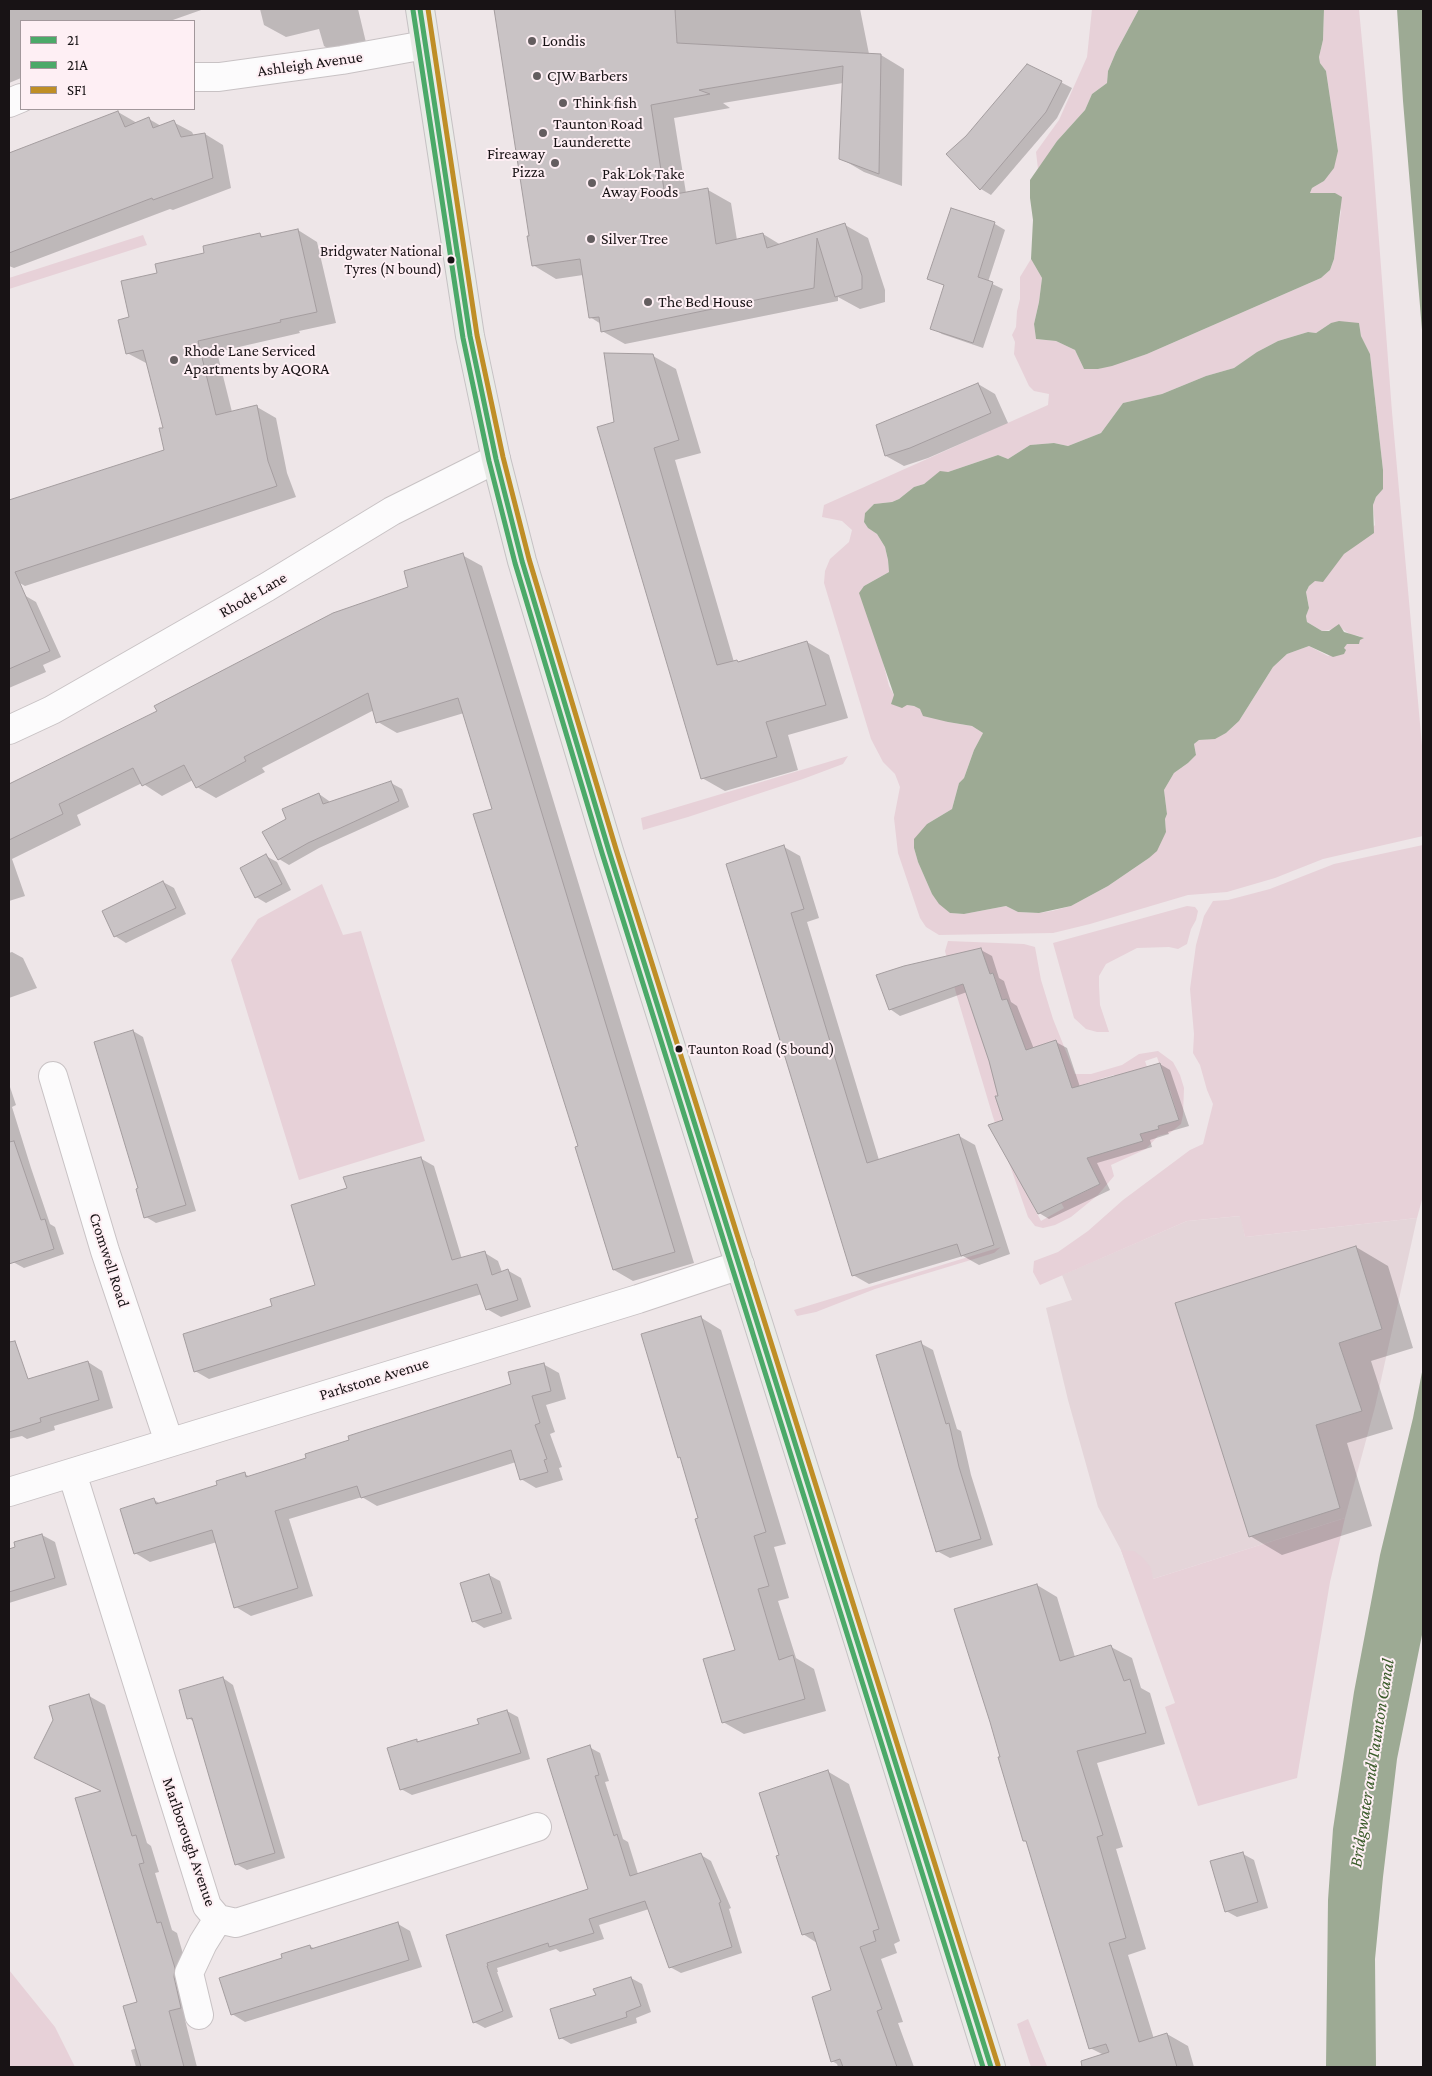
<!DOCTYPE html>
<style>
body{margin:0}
#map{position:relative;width:1432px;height:2076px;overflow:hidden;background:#eee6e8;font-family:"Crimson Pro",serif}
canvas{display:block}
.frame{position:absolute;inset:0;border:10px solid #181315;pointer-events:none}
.legend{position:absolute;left:20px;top:20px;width:175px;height:90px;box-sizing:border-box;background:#feeff4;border:1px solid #a2979b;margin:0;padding:6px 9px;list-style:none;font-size:15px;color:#181315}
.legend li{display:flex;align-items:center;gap:10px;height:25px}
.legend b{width:25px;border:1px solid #a2979b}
</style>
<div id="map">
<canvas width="1432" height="2076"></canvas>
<div class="frame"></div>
<ul class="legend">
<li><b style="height:6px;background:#4ba968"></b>21</li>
<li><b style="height:6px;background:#4ba968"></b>21A</li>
<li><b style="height:6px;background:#bf8e26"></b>SF1</li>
</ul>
</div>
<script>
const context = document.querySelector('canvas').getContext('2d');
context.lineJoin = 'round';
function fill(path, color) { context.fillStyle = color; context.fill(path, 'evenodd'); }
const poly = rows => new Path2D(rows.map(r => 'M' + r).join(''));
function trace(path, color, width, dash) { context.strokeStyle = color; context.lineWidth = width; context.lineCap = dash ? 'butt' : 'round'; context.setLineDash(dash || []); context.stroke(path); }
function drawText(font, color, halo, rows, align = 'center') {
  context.font = font + ' "Crimson Pro",serif'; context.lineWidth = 4; context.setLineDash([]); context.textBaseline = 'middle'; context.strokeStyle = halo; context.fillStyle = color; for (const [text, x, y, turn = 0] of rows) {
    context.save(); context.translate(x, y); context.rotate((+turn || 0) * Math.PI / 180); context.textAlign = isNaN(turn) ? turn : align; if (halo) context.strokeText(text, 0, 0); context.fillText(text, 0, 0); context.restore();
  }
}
fill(poly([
 [1241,1216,1245,1237,1417,1218,1375,1407,1345,1518,1134,1585,1121,1550,1098,1507,1068,1400,1046,1308,1072,1300,1062,1275,1187,1221]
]), '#e4d5d9');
fill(poly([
 [1092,9,1139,9,1116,52,1108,71,1107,83,1092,94,1085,110,1057,141,1038,169,1036,152,1059,120,1087,57],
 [1324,9,1359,9,1372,148,1392,412,1423,757,1423,836,1323,859,1275,878,1227,892,1188,895,1090,924,1053,933,939,935,926,927,920,918,898,853,894,818,900,787,895,774,883,762,871,739,824,583,825,571,830,559,849,542,852,530,842,521,822,517,824,505,1048,405,1049,394,1034,391,1029,386,1014,354,1015,342,1012,335,1016,327,1017,311,1020,299,1020,277,1031,259,1042,278,1039,302,1034,324,1036,339,1056,341,1075,350,1084,369,1098,369,1147,354,1321,278,1330,270,1334,259,1341,211,1335,193,1310,193,1312,188,1324,181,1338,151,1326,71,1320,63,1319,57,1323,40],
 [1331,323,1359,323,1361,336,1370,354,1383,470,1383,489,1376,497,1373,505,1375,525,1356,545,1344,554,1309,586,1306,592,1309,607,1306,616,1307,622,1322,631,1341,628,1351,635,1360,636,1359,644,1347,644,1344,648,1328,656,1309,646,1287,654,1273,667,1239,721,1226,733,1215,738,1199,740,1194,744,1196,755,1188,763,1174,773,1164,790,1167,814,1165,819,1166,832,1149,858,1108,886,1071,906,1052,911,1039,913,1018,912,1006,906,964,914,950,913,932,894,918,862,914,848,927,824,952,809,959,783,964,778,974,750,983,733,972,726,948,722,914,706,907,705,894,695,889,686,864,586,889,572,888,560,885,547,877,534,868,528,864,522,865,513,874,504,892,502,899,499,914,487,924,484,940,472,948,472,998,455,1008,459,1030,445,1054,443,1068,446,1101,433,1123,403,1162,394,1206,376,1234,368,1257,352,1278,341,1308,332,1316,333],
 [143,235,147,245,9,289,9,278],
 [848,756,843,764,803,779,688,817,643,830,641,818],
 [1423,845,1423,1196,1417,1218,1245,1237,1240,1216,1187,1221,1040,1285,1033,1272,1034,1261,1058,1252,1088,1231,1123,1200,1190,1150,1203,1144,1213,1104,1207,1090,1200,1065,1193,1053,1194,1034,1190,989,1196,945,1204,916,1213,901,1228,900,1270,889,1334,864],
 [322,884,343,935,361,931,425,1141,299,1180,231,960,258,919],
 [1187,906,1195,907,1198,911,1196,920,1191,929,1187,944,1178,949,1169,947,1137,948,1106,964,1099,976,1099,986,1100,1005,1109,1032,1097,1032,1086,1029,1074,1018,1053,943],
 [948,941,1024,944,1035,947,1041,980,1053,1019,1075,1074,1091,1074,1122,1065,1139,1054,1158,1051,1173,1062,1180,1075,1184,1088,1183,1115,1181,1124,1170,1133,1158,1136,1146,1149,1111,1165,1114,1176,1098,1195,1071,1217,1055,1225,1043,1228,1035,1226,1028,1217,993,1117,956,993,945,951],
 [993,973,997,984,968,993,965,981],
 [1006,999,1012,1013,971,1009],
 [1157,1057,1166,1083,1154,1088,1145,1061],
 [1114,1075,1124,1107,1111,1112,1100,1079],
 [1090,1082,1101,1116,1089,1119,1079,1086],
 [1170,1090,1179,1120,1163,1124,1155,1094],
 [1093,1169,1100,1184,1072,1198,1065,1183],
 [1054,1190,1064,1208,1041,1221,1031,1202],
 [1001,1247,994,1253,875,1289,816,1312,797,1316,794,1310],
 [1345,1518,1330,1582,1297,1778,1198,1806,1165,1707,1175,1703,1121,1550,1134,1551,1144,1559,1151,1568,1153,1579],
 [9,1970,55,2027,75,2067,9,2067],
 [1028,2019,1047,2066,1031,2067,1017,2024]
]), '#e7d1d8');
fill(poly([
 [1139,9,1324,9,1323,40,1319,57,1320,63,1326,71,1338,151,1334,168,1324,181,1312,188,1310,193,1335,193,1342,197,1334,259,1330,270,1321,278,1147,354,1112,366,1098,369,1084,369,1075,350,1056,341,1036,339,1034,324,1039,302,1042,278,1031,259,1033,220,1030,198,1030,180,1057,141,1085,110,1092,94,1107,83,1108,71,1116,52],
 [1397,9,1423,9,1423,342,1403,101],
 [1339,321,1359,323,1361,336,1370,354,1383,470,1383,489,1376,497,1373,505,1374,533,1344,554,1323,582,1315,581,1309,586,1306,592,1309,608,1306,616,1307,622,1322,631,1329,631,1339,624,1344,632,1364,638,1360,640,1359,644,1347,644,1344,648,1346,650,1344,654,1333,657,1309,646,1287,654,1273,667,1239,721,1226,733,1215,739,1199,740,1194,744,1196,755,1188,763,1174,773,1164,790,1167,814,1165,819,1166,832,1157,851,1149,858,1108,886,1071,906,1039,913,1018,912,1006,906,964,914,950,913,939,904,932,894,918,862,914,848,914,839,927,824,952,809,959,783,964,778,974,750,983,733,972,726,948,722,923,716,920,709,914,706,907,705,902,708,891,704,894,695,859,593,864,586,889,572,888,560,885,547,877,534,868,528,864,522,865,513,874,504,892,502,899,499,914,487,924,484,940,471,948,472,998,455,1008,459,1030,445,1054,443,1068,446,1101,433,1123,403,1162,394,1206,376,1234,368,1257,352,1278,341,1308,332,1316,333,1331,323],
 [1423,1367,1423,1630,1397,1759,1383,1877,1375,1959,1376,2067,1326,2067,1328,1900,1333,1829,1354,1692,1380,1555,1413,1418]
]), '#9daa94');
fill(poly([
 [9,9,204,9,170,21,21,21,21,78,9,83],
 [260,9,358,9,369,55,346,59,324,46,319,29,286,37,264,25],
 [496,9,860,9,869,54,881,55,904,69,902,186,864,172,840,158,843,83,723,103,730,108,674,118,686,193,708,190,731,203,737,240,763,234,781,245,845,225,868,238,885,290,885,302,860,309,838,297,838,301,625,344,602,331,601,324,590,317,583,275,556,279,533,265,531,237],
 [1028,65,1072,88,1057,118,991,195,981,189,948,154,967,136],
 [118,112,137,123,149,119,161,126,173,122,192,132,194,136,205,134,223,145,231,188,173,210,170,209,14,268,9,266,9,155],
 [952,210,995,224,1005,230,988,282,1003,289,983,348,942,334,932,328,945,286,929,278],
 [298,230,317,242,336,323,299,331,300,333,217,352,232,412,257,407,276,418,287,473,296,497,25,586,9,577,9,502,165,451,164,428,148,364,127,353,130,318,158,274,206,254,260,235,265,238],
 [653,356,676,369,701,453,675,460,734,662,739,663,807,642,829,655,848,718,788,735,798,770,725,791,702,778,616,423],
 [978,384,995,394,1008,423,928,458,904,466,886,456],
 [462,555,482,566,694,1263,633,1281,614,1270,577,1148,580,1147,494,809,464,713,397,733,378,722,374,710,262,768,265,772,216,798,197,787,193,780,162,796,142,783,77,815,81,825,12,859,25,896,9,901,9,786,410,588],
 [24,595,36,602,61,657,43,665,46,672,9,688,9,602],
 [391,783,402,789,409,807,319,848,289,865,279,859,288,819,319,794,329,801,330,803],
 [784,847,800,856,819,918,807,922,879,1160,959,1136,975,1145,1010,1254,979,1265,963,1256,869,1284,853,1275,727,865],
 [266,856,277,862,291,890,266,903,256,897],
 [163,882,174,888,186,914,126,943,115,936,104,911],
 [981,950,992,956,999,978,1004,981,1011,1002,1017,1006,1034,1049,1056,1042,1067,1048,1080,1087,1160,1064,1170,1070,1189,1126,1168,1132,1169,1134,1150,1140,1152,1147,1097,1163,1110,1190,1049,1219,1039,1213,1005,1121,983,1037,967,992,900,1016,890,1009],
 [12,952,23,958,37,988,9,998,9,953],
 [133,1031,143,1037,196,1211,156,1223,146,1217,140,1189],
 [9,1084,16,1105,12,1107,31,1168,50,1224,55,1227,64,1254,24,1268,13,1262,9,1247],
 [420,1158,434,1166,462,1259,485,1253,498,1261,502,1272,507,1270,521,1278,531,1307,501,1317,487,1309,482,1294,209,1379,195,1371,274,1307,317,1286,348,1189],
 [1356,1247,1388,1266,1413,1348,1371,1361,1393,1429,1347,1443,1372,1526,1282,1555,1250,1536],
 [700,1317,721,1330,786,1544,774,1547,789,1598,778,1601,796,1658,814,1669,826,1711,744,1734,723,1722,736,1651,700,1519,681,1458,679,1457],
 [920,1343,933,1350,957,1429,961,1431,971,1475,993,1545,950,1558,937,1551],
 [88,1362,102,1371,113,1408,54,1426,55,1430,27,1439,22,1436,9,1439,9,1386],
 [543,1364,559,1373,566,1399,546,1405,555,1432,550,1434,562,1467,559,1468,563,1480,536,1488,521,1479,516,1462,377,1506,362,1497,289,1519,313,1596,251,1616,236,1607,217,1542,150,1562,135,1553,154,1500,161,1504,218,1486,245,1474,250,1477,308,1459,513,1384],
 [42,1535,55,1542,67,1585,9,1603,9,1551],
 [489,1575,500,1581,512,1619,484,1628,473,1621],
 [1037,1585,1057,1597,1075,1657,1111,1647,1132,1658,1141,1688,1150,1693,1165,1744,1097,1763,1123,1847,1116,1849,1146,1949,1128,1955,1154,2039,1167,2034,1188,2046,1194,2067,1114,2067,1112,2059,1090,2048,1027,1842,1024,1840,1001,1757],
 [223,1678,233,1685,285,1858,247,1870,236,1864,194,1722,189,1718],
 [89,1696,105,1705,147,1843,151,1846,159,1872,155,1873,172,1930,177,1933,190,1978,197,2017,185,2020,197,2067,136,2067,131,2050,137,2048,139,2002,103,1792,35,1758],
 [507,1711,518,1717,530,1759,412,1795,401,1789,416,1741,420,1743,480,1725],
 [589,1747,600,1753,609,1781,605,1782,623,1839,628,1842,638,1874,701,1855,711,1861,731,1908,729,1909,742,1953,681,1973,670,1967,649,1909,599,1925,604,1939,560,1952,556,1949,497,1968,498,1972,497,1972,513,2017,485,2028,474,2022,447,1936,589,1890],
 [827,1771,849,1784,900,1941,894,1944,897,1953,881,1959,903,2022,898,2023,914,2067,838,2067,837,2064,832,2061,833,1991,817,1943,803,1934,781,1856],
 [1243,1854,1254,1860,1268,1908,1237,1917,1226,1911],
 [398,1924,410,1931,422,1967,245,2022,232,2014,284,1959,310,1946,315,1949],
 [631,1978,642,1984,651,2012,636,2018,637,2023,571,2044,561,2038,597,1996]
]), '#0003');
const building = poly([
 [494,9,675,9,677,43,881,54,879,174,839,159,843,66,699,90,710,94,651,105,665,196,708,188,716,244,763,233,767,248,845,223,862,276,862,289,835,297,817,238,814,288,601,332,599,317,589,318,580,259,532,266,527,236,529,236,494,9],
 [1027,64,1062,81,1046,112,980,190,946,154,966,136,1027,64],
 [118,111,125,127,149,117,153,128,174,120,181,137,205,133,213,178,153,200,152,198,9,253,9,153,118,111],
 [951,208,995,222,978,277,993,282,973,343,930,329,944,285,927,279,951,208],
 [298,229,317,312,280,320,281,322,198,341,216,415,257,405,268,461,277,486,15,572,50,651,9,669,9,500,164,450,159,428,163,428,143,350,126,354,118,320,129,317,121,281,157,273,155,264,204,253,203,246,260,233,261,237,298,229],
 [604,353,653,354,679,440,654,448,717,665,737,660,738,662,807,641,826,705,766,722,777,757,701,779,597,427,614,422,604,353],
 [978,383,991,413,910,448,885,456,876,425,978,383],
 [463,553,675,1252,613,1270,575,1147,578,1146,473,814,492,809,458,698,376,723,368,693,244,757,246,761,196,788,184,765,142,786,133,768,59,804,63,814,9,840,9,784,157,711,154,706,333,613,408,587,404,571,463,553],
 [391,781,399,801,308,843,278,860,262,832,286,819,282,809,319,793,323,804,391,781],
 [784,845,804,909,791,913,867,1163,959,1134,994,1245,961,1256,957,1244,852,1276,726,864,784,845],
 [266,854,282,884,255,898,240,868,266,854],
 [163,881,176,908,114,937,102,911,163,881],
 [981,948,990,974,993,973,1002,1000,1007,999,1026,1050,1056,1040,1072,1088,1160,1063,1179,1120,1158,1126,1159,1129,1140,1134,1143,1141,1087,1158,1100,1184,1038,1214,988,1125,1003,1120,995,1096,998,1096,989,1061,963,984,889,1010,876,975,904,966,981,948],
 [133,1030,186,1205,144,1218,136,1189,138,1188,94,1042,133,1030],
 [14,1141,41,1220,45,1219,54,1249,9,1264,9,1142,14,1141],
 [421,1157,452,1260,485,1251,492,1275,508,1269,518,1300,486,1310,477,1284,194,1372,183,1334,272,1306,270,1299,315,1285,291,1205,347,1188,343,1177,421,1157],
 [1356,1246,1382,1329,1339,1343,1362,1411,1316,1425,1340,1508,1249,1537,1175,1303,1356,1246],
 [701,1316,766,1532,754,1536,769,1586,758,1589,779,1660,793,1655,805,1699,722,1723,703,1659,735,1650,695,1519,698,1518,680,1457,678,1458,641,1334,701,1316],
 [15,1341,28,1379,88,1361,99,1400,40,1418,41,1422,9,1432,9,1342,15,1341],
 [921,1341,946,1424,949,1423,959,1467,981,1539,936,1552,876,1355,921,1341],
 [544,1363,551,1391,532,1396,540,1423,535,1425,547,1459,544,1460,548,1472,520,1480,511,1450,361,1498,357,1486,275,1511,298,1588,234,1608,212,1530,134,1554,120,1509,154,1498,156,1504,217,1485,216,1481,245,1472,246,1477,306,1458,305,1454,349,1440,348,1436,511,1384,508,1372,544,1363],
 [42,1534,55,1578,9,1592,9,1549,15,1547,14,1542,42,1534],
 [489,1574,502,1613,472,1622,460,1583,489,1574],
 [1037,1584,1060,1661,1111,1645,1124,1681,1130,1679,1146,1733,1077,1751,1103,1835,1097,1837,1126,1938,1109,1943,1139,2042,1167,2033,1177,2067,1082,2067,1081,2061,1109,2052,1106,2044,1089,2049,1026,1841,1023,1841,998,1757,1000,1757,990,1722,954,1609,1037,1584],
 [223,1677,275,1853,235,1865,192,1718,187,1719,179,1690,223,1677],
 [89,1694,132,1836,136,1835,144,1863,139,1864,157,1923,161,1922,175,1968,174,1977,181,2008,169,2011,184,2067,141,2067,123,2006,137,2002,75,1798,101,1791,34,1758,53,1720,49,1706,89,1694],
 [507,1710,521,1753,400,1790,387,1748,417,1739,417,1742,479,1724,477,1719,507,1710],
 [590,1745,599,1775,595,1776,614,1836,617,1834,630,1876,701,1853,721,1902,719,1903,732,1947,669,1968,645,1901,589,1919,594,1933,549,1947,548,1943,487,1963,488,1966,487,1966,503,2011,473,2023,446,1935,588,1889,547,1759,590,1745],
 [828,1770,879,1929,873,1931,876,1941,860,1947,882,2009,877,2011,897,2067,843,2067,840,2059,831,2062,812,1997,831,1990,813,1932,802,1935,776,1856,779,1855,759,1793,828,1770],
 [1243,1852,1258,1902,1225,1912,1210,1861,1243,1852],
 [398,1922,409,1960,231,2015,219,1978,282,1958,281,1954,310,1945,311,1949,398,1922],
 [631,1977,641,2006,626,2012,627,2017,559,2039,550,2009,596,1995,593,1989,631,1977]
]);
fill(building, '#c9c3c5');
trace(building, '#a49d9f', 1);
const minor = poly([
 [194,77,219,77,342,60,425,45],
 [9,103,21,98],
 [9,730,52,710,267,587,392,511,496,459],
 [53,1076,105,1251,169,1442],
 [72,1473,207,1906,218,1919,236,1923,537,1827],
 [9,1492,638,1299,740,1265],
 [199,2015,189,1973,203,1943,218,1919]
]);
const primary = poly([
 [420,9,470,336,496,459,522,561,609,851,849,1611,991,2067]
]);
trace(minor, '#c8c2c4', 30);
trace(primary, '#c6c2c4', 30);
trace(minor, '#fcfbfc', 28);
trace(primary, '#e9ebe7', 28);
trace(poly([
 [420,9,470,336,496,459,522,561,609,851,991,2067]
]), '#4ba968', 5);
trace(poly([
 [413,10,463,338,489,461,515,563,602,853,983,2067]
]), '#4ba968', 5);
trace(poly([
 [428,9,477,335,503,457,529,559,616,849,998,2065]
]), '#bf8e26', 5);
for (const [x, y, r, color] of [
 [532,41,5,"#635d5f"],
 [537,76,5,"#635d5f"],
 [563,103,5,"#635d5f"],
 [543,133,5,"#635d5f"],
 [555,163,5,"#635d5f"],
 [592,183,5,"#635d5f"],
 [591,239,5,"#635d5f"],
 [451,260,4.5,"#181315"],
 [648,302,5,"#635d5f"],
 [174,360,5,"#635d5f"],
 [679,1049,4.5,"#181315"]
]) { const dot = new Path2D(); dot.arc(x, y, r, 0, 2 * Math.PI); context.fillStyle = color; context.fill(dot); trace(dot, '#feeff4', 2); }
drawText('15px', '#181315', '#feeff4', [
 ["Bridgwater National",442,251],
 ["Tyres (N bound)",442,269],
 ["Taunton Road (S bound)",688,1049,"left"]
], 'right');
drawText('16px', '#181315', '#feeff4', [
 ["Londis",542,41],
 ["CJW Barbers",547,76],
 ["Think fish",573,103],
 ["Taunton Road",553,124],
 ["Launderette",553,142],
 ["Fireaway",545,154,"right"],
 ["Pizza",545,172,"right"],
 ["Pak Lok Take",602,174],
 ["Away Foods",602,192],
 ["Silver Tree",601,239],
 ["The Bed House",658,302],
 ["Rhode Lane Serviced",184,351],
 ["Apartments by AQORA",184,369]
], 'left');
drawText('16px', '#181315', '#feeff4', [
 ["Ashleigh Avenue",310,64,-8],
 ["Rhode Lane",253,595,-30],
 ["Cromwell Road",109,1260,72],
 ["Parkstone Avenue",374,1379,-17],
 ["Marlborough Avenue",189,1842,71]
]);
drawText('italic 18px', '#3b5c2b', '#feeff4', [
 ["Bridgwater and Taunton Canal",1372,1763,-81]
]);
</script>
